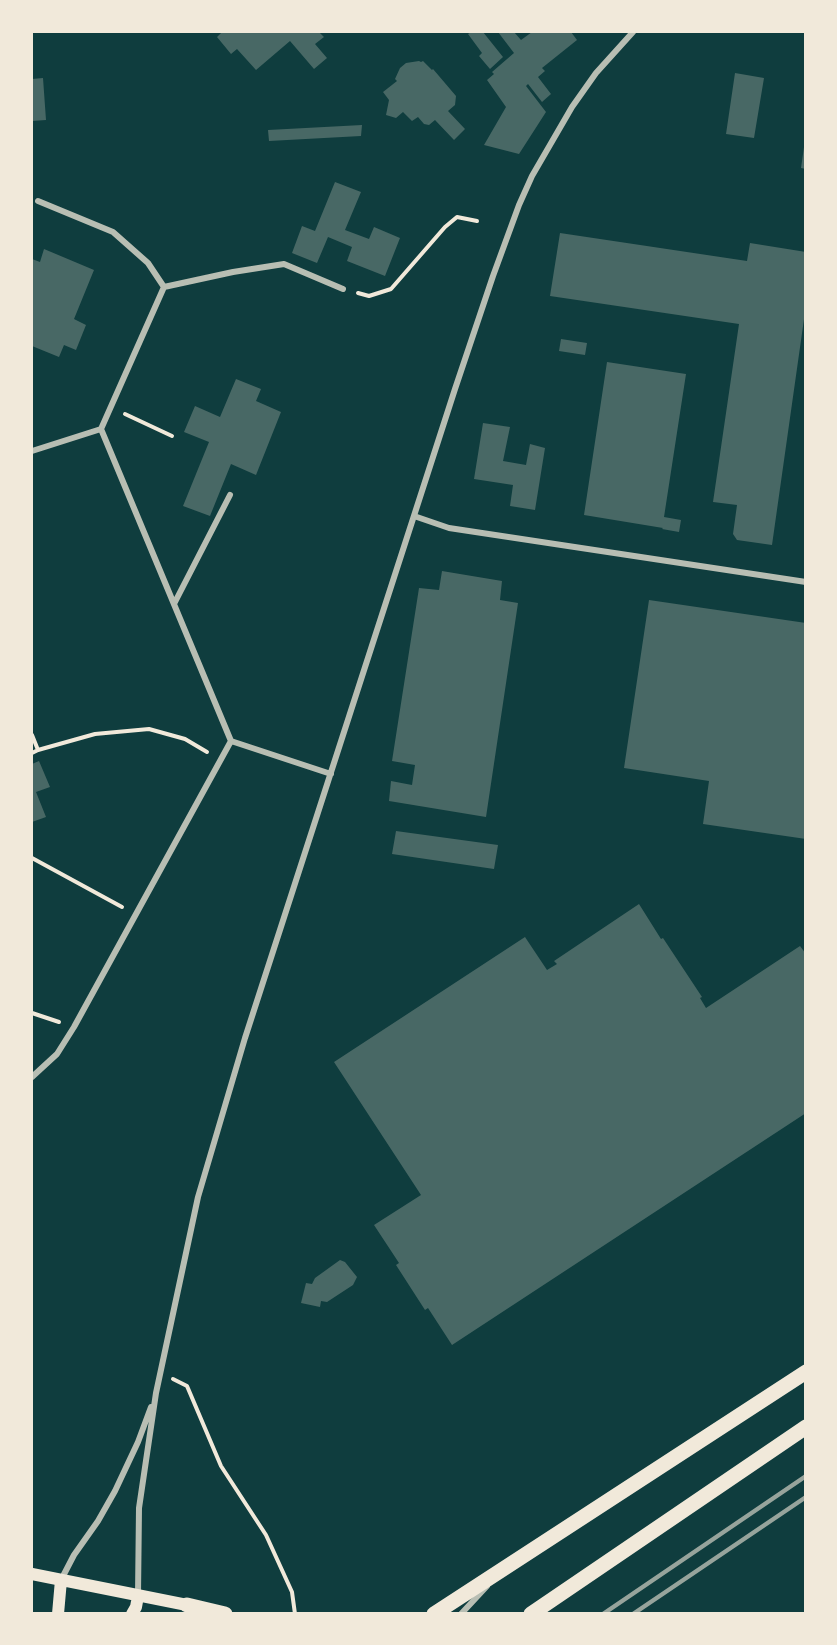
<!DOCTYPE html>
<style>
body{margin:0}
#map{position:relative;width:837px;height:1645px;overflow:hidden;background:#0f3d3e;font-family:"IBM Plex Sans",sans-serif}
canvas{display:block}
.frame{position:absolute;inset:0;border:33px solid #f1e9da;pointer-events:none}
</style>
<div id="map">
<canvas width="837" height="1645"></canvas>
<div class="frame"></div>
</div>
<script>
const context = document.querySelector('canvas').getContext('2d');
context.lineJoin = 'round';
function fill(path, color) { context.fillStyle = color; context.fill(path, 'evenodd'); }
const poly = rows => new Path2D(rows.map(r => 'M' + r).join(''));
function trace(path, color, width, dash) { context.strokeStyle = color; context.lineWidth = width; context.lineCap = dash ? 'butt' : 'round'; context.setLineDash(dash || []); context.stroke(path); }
fill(poly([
 [222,32,319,32,324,37,315,44,327,58,314,69,290,41,256,70,237,49,231,54,217,37],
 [471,32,483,32,503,57,490,69,479,56,482,53,468,34],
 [498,32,514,32,521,40,532,32,571,32,577,40,542,68,545,71,538,77,551,94,542,102,528,84,526,86,546,112,519,154,484,145,506,107,487,80,494,74,492,72,514,53],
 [419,61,421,62,423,61,432,70,433,69,456,96,455,105,448,111,465,129,454,140,435,120,429,125,424,124,418,117,412,121,403,112,396,118,386,115,389,100,383,92,397,81,395,79,400,68,406,63],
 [735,73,764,78,754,138,726,134],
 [43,78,46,120,32,121,32,79],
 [362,125,361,136,269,141,268,130],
 [804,147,806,147,806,169,801,168],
 [335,182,361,192,345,230,369,239,374,227,400,238,385,276,347,261,352,247,328,237,317,263,292,253,302,226,315,231],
 [560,233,747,261,750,243,806,252,806,305,772,545,737,540,733,534,737,505,713,502,739,324,550,296],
 [44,249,94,270,74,319,86,325,76,350,64,345,59,357,32,346,32,259,40,262],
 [561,339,587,343,585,355,559,351],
 [607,362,686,374,664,517,681,520,679,532,662,529,663,528,584,515],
 [236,379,261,389,256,401,281,412,256,475,231,464,210,516,183,506,209,442,184,432,195,406,220,417],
 [483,423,510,427,503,461,526,465,530,444,545,448,535,510,510,506,513,485,474,479],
 [442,571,502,581,500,600,518,603,486,817,389,801,391,781,412,785,415,765,392,761,419,588,439,590],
 [649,600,806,623,806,839,703,824,709,781,624,768],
 [39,761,50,787,36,792,46,817,32,822,32,764],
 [396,831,498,845,494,869,392,854],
 [639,904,661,939,663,938,702,997,700,998,706,1008,800,946,806,954,806,1113,452,1345,428,1308,425,1310,396,1265,399,1263,374,1225,421,1195,334,1062,525,937,547,970,557,964,554,961],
 [340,1260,345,1262,357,1277,353,1285,327,1302,321,1301,320,1307,301,1303,306,1283,312,1284,315,1278]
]), '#486865');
trace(poly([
 [358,293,369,296,391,289,445,227,457,217,477,221],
 [125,414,172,436],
 [32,735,38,750,32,753],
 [38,750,95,734,149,729,185,739,207,752],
 [32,858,122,907],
 [32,1013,59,1022],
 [173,1379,187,1386,221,1466,266,1535,292,1592,295,1614]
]), '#f1e9da', 4);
trace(poly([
 [164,287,233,272,284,264,343,289],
 [32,451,101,429],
 [414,516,449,528,806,582],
 [174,604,230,495],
 [231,741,331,774],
 [32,1077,57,1054,74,1027,231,741,101,429,164,287,148,263,113,232,38,201],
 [61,1580,74,1555,98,1521,115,1491,138,1442,151,1407],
 [138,1595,139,1508,156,1393,198,1197,245,1038,455,389,493,276,519,205,532,176,572,107,596,73,633,32],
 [461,1614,487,1586]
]), '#b8beb3', 6);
trace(poly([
 [32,1574,187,1605,195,1610],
 [58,1614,61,1580],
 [132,1614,136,1607,138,1596]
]), '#f1e9da', 12);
trace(poly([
 [187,1605,225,1614],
 [434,1614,806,1372],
 [531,1614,806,1427]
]), '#f1e9da', 15);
trace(poly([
 [603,1614,806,1476],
 [633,1614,806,1497]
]), '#97a49c', 4.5);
</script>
